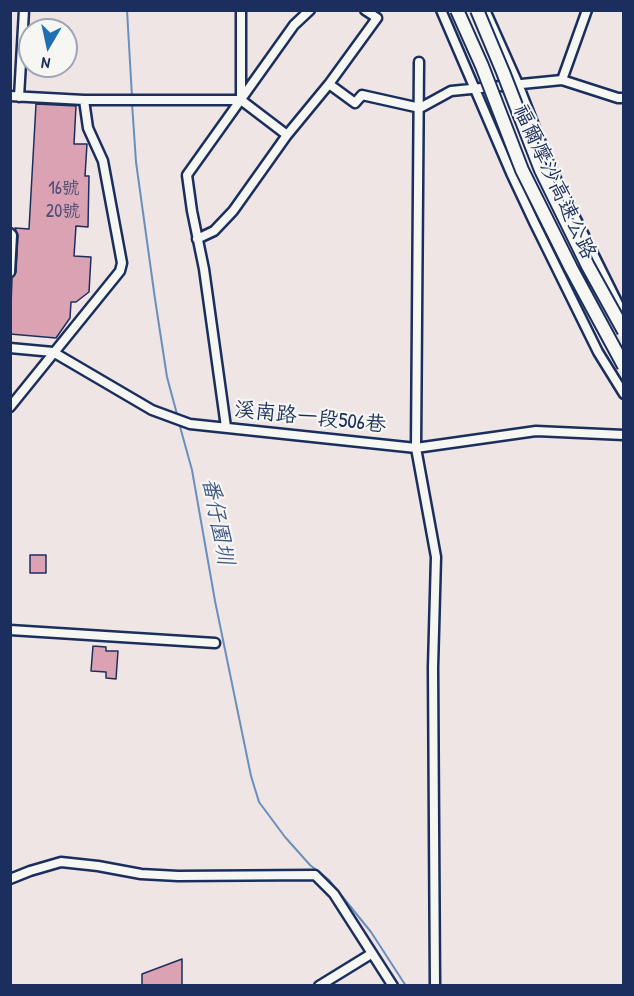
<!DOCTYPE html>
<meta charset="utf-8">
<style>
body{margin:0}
#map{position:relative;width:634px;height:996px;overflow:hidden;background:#f0e5e5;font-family:"Patrick Hand",sans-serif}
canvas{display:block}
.frame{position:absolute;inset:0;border:12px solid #1b2f5e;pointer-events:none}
.north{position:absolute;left:18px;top:18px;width:60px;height:60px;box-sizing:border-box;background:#f6f6f2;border:2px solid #9ea6b7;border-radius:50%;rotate:189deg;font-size:16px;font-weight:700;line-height:24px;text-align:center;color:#1b2f5e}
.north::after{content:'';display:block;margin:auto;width:21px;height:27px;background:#1f6fb2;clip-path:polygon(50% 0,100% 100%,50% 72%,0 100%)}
</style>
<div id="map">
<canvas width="634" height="996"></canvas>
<div class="frame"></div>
<div class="north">N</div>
</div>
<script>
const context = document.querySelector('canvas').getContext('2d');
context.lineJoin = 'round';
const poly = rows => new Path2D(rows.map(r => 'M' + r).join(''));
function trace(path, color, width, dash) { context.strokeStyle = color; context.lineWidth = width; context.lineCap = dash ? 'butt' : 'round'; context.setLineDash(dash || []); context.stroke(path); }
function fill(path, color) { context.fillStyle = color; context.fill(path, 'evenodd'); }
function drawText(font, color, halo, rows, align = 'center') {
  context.font = font + ' "Patrick Hand","LXGW WenKai TC",sans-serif'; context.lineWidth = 4.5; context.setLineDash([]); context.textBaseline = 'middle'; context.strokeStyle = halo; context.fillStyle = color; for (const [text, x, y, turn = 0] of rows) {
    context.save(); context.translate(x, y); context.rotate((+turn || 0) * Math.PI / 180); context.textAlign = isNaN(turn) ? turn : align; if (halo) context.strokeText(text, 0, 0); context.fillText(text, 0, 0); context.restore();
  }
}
trace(poly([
 [127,10,132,97],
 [132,103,136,162,155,299,167,377,178,418],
 [179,423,192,470,215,601,251,776,259,802,285,837,310,865,329,880,371,932,406,986]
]), '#698fbc', 2);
const building = poly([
 [36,104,76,106,74,144,87,144,85,176,89,176,88,227,76,226,74,256,91,257,89,292,76,302,71,302,70,318,56,338,10,334,12,278,16,272,18,235,15,228,29,229,36,104],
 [30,555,46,555,46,573,30,573,30,555],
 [93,646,106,647,106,651,118,651,116,679,106,678,106,672,91,671,93,646],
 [182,959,182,986,142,986,142,974,182,959]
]);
fill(building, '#daa2b3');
trace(building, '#1b2f5e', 1.5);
const minor = poly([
 [441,10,511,173,534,222,598,352,624,394],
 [485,10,518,84,552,171,624,316],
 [419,62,416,448,436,557,433,667,435,986],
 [562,80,587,10],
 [329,84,377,18,365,10],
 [10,96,84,100,241,100,287,135,329,84,355,103,362,95,420,108,451,91,562,80,618,98,624,98],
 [19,97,24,10],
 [241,99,241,10],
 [10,233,12,235,10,272],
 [197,239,214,231,233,211,287,135],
 [10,348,53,352,152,410,190,424,416,448,536,431,624,435],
 [10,407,120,271,122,263,103,161,88,128,84,100],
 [226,427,204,269,192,211,187,175,294,25,310,10],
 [10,630,215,643],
 [10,879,30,871,61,862,98,866,141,874,178,876,315,875,334,894,393,986],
 [319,986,371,954]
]);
trace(minor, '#1b2f5e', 13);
trace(minor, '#f6f6f2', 8);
const highwayBridge = poly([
 [457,10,482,66,522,170,571,268,624,366],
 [477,10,503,72,541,170,588,266,624,331]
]);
trace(highwayBridge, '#1b2f5e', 16, []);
trace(highwayBridge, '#f6f6f2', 12);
drawText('18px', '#4b4c73', null, [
 ["16號",64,189],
 ["20號",63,212]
]);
drawText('21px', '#1b2f5e', '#f6f6f2', [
 ["福爾摩沙高速公路",554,182,65],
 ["溪南路一段506巷",310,418,6]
]);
drawText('italic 22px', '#3c5785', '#f6f6f2', [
 ["番仔園圳",217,521,79]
]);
</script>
